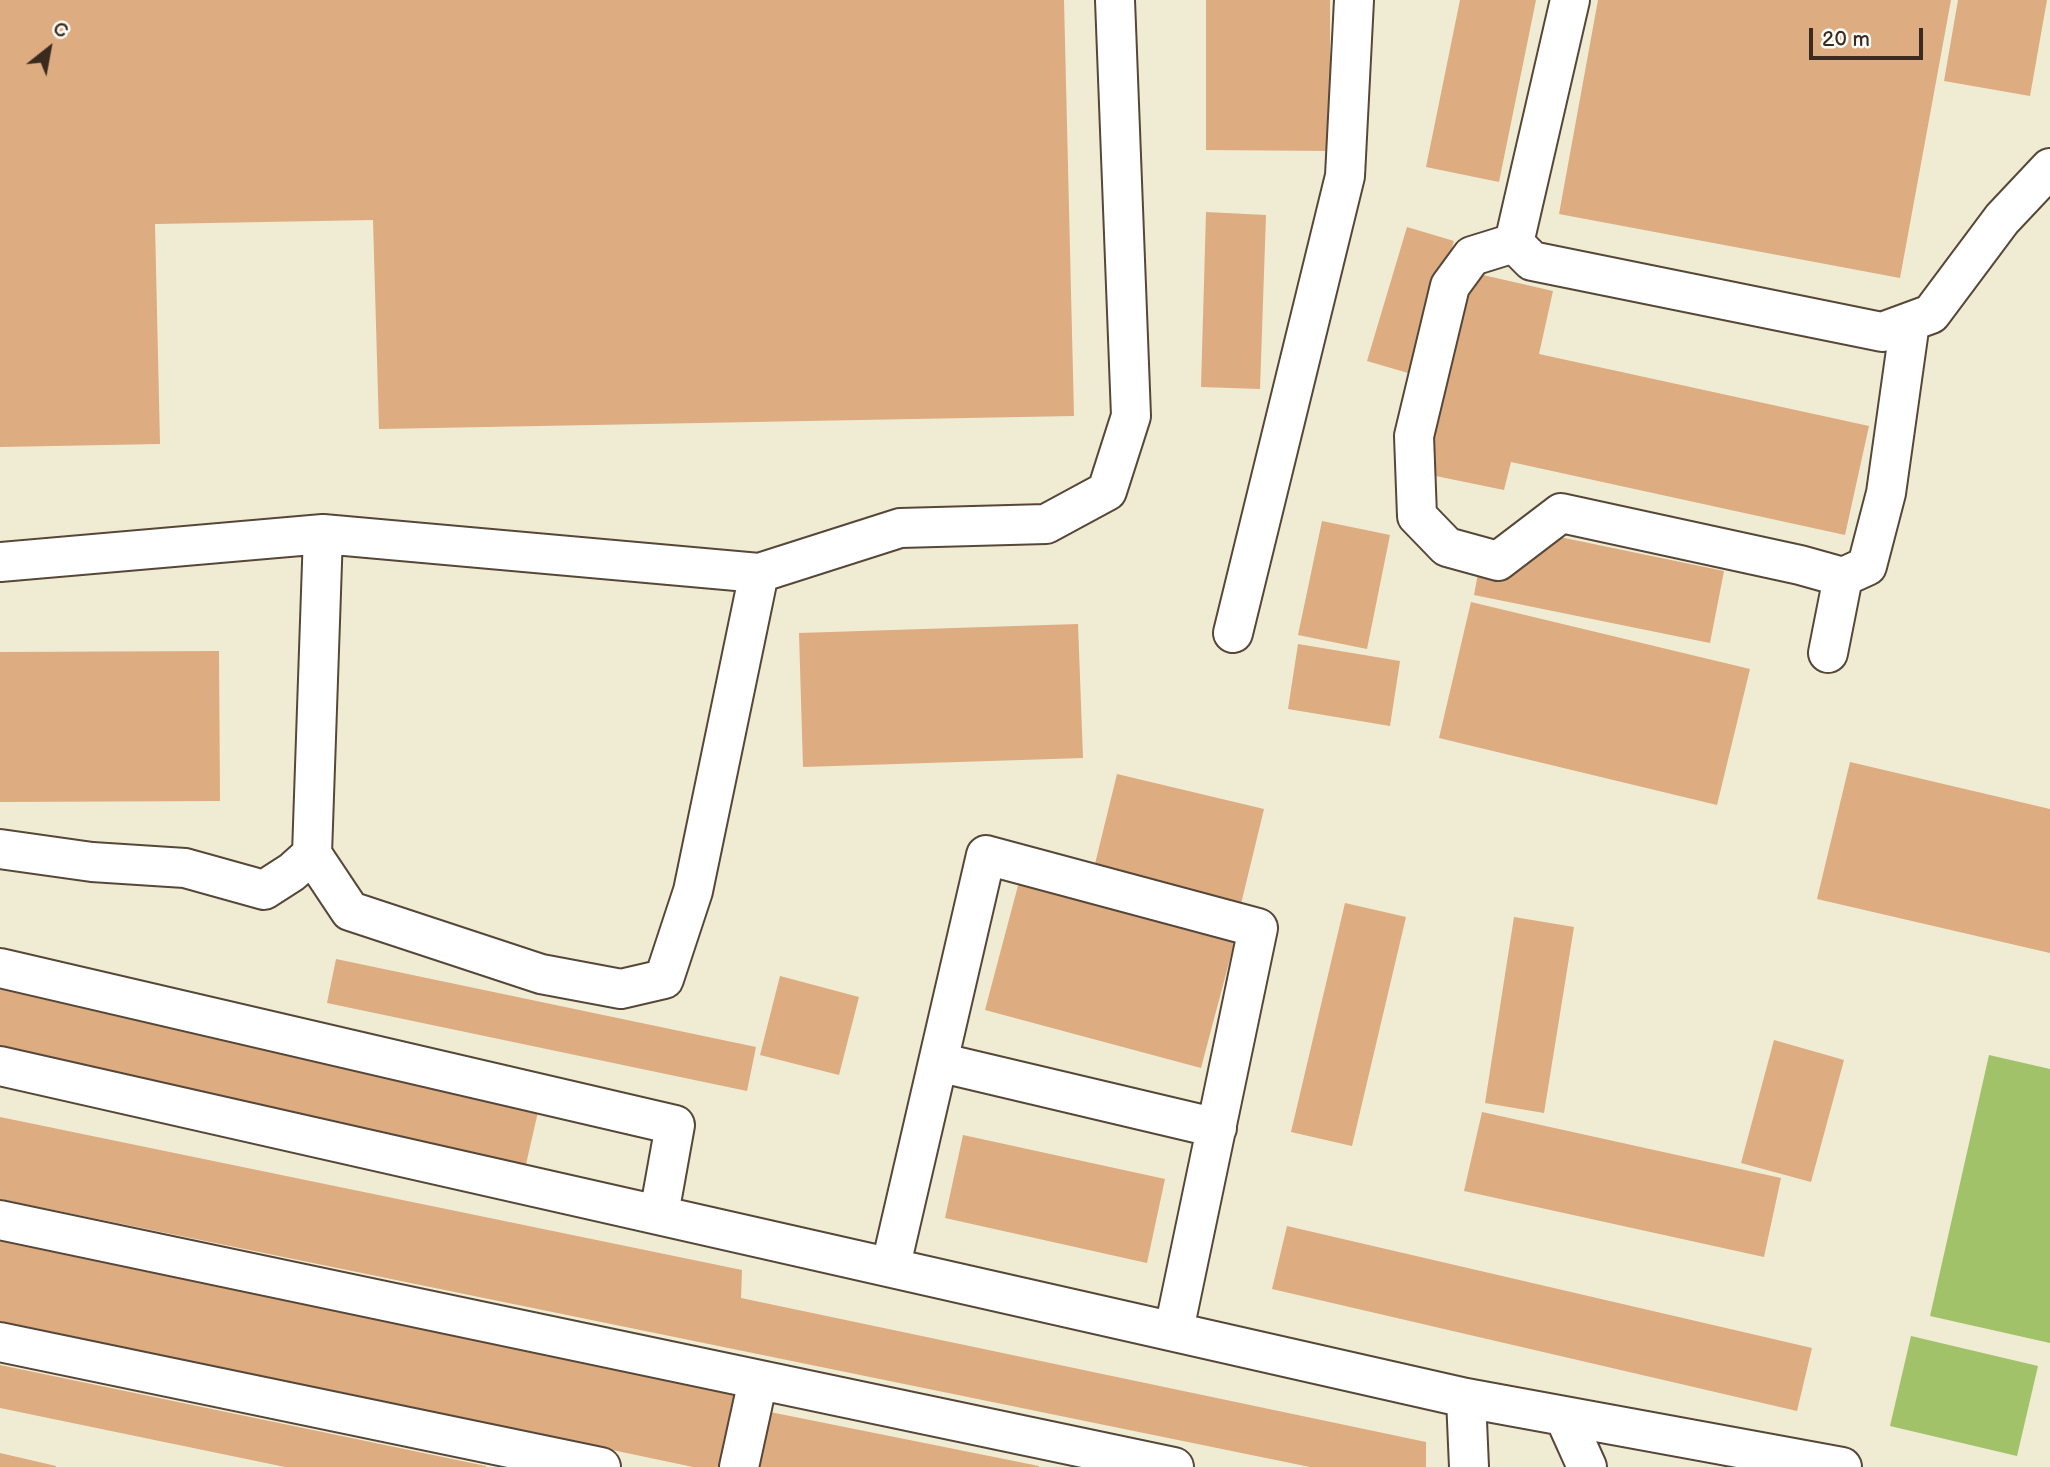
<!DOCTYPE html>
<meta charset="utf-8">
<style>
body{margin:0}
#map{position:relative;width:2050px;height:1467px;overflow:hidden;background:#f0ebd3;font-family:"Balsamiq Sans",sans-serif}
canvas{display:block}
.north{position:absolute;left:14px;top:14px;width:70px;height:70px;-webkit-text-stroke:5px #fdfcf7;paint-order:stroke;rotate:31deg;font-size:19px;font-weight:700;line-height:28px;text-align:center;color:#3b2a1e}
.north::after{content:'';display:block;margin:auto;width:24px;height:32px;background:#3b2a1e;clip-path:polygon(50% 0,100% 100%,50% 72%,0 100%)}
.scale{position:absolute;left:1809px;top:28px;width:114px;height:32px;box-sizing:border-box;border:4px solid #3b2a1e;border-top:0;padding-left:9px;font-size:21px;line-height:24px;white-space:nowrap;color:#3b2a1e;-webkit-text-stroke:5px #fdfcf7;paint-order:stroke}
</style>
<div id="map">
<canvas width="2050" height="1467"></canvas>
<div class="north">С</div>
<div class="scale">20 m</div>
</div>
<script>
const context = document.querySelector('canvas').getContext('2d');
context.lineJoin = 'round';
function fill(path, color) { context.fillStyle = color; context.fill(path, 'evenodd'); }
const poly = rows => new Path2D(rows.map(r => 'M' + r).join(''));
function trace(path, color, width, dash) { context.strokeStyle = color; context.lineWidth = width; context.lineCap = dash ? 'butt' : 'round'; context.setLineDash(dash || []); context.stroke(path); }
fill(poly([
 [1989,1055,2050,1069,2050,1343,1930,1316],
 [1911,1336,2038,1366,2017,1456,1890,1426]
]), '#a2c26a');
fill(poly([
 [0,0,1064,0,1074,416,379,429,373,220,155,224,160,444,0,447],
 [1206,0,1330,0,1330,151,1206,150],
 [1460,0,1536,0,1499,182,1426,167],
 [1598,0,1951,0,1900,278,1559,214],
 [1958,0,2047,0,2030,96,1944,81],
 [1206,212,1266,215,1260,389,1201,387],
 [1407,227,1454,241,1415,375,1367,361],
 [1470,272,1553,291,1539,354,1869,426,1845,535,1511,462,1504,490,1426,474],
 [1322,521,1390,535,1367,649,1298,635],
 [1550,535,1724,571,1710,643,1474,595,1479,568],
 [1471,602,1750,669,1717,805,1439,738],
 [1078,624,1083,758,803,767,799,633],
 [1298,644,1400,661,1390,726,1288,709],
 [219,651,220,801,0,802,0,652],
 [1850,762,2050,809,2050,953,1817,899],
 [1117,774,1264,809,1241,904,1094,868],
 [1020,878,1236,936,1201,1068,985,1010],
 [1345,903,1406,917,1352,1146,1291,1132],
 [1514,917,1574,927,1544,1113,1485,1103],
 [336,959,756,1047,747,1091,327,1003],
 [780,976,859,997,839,1075,760,1055],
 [0,981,540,1103,524,1173,0,1055],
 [1774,1040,1844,1060,1811,1182,1741,1163],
 [1482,1112,1781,1178,1764,1257,1464,1191],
 [0,1117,742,1270,741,1298,1426,1442,1426,1467,1310,1467,0,1199],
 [963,1135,1165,1179,1147,1263,945,1218],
 [1287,1226,1812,1348,1797,1411,1272,1289],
 [0,1241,736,1395,722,1467,693,1467,0,1321],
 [0,1365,486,1466,486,1467,285,1467,0,1408],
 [765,1411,1039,1466,1039,1467,754,1467],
 [0,1453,56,1466,56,1467,0,1467]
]), '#ddac81');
const minor = poly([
 [1570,0,1514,243,1532,261,1882,332,1931,314,2002,219,2050,168],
 [1514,243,1472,256,1450,286,1414,436,1417,516,1447,547,1498,561,1561,513,1800,565,1843,577,1867,566,1886,493,1910,322],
 [0,562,323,534,759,573,900,528,1046,524,1107,491,1131,416,1115,0],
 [1233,633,1345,176,1354,0],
 [1828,653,1843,577],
 [0,849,92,862,185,868,264,890,292,872,312,854,323,534],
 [312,854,350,911,541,974,621,989,664,979,693,891,759,573],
 [0,968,675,1125,659,1214],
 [938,1062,1217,1128],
 [0,1066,1466,1398,1842,1467],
 [0,1220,1174,1467],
 [891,1265,986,855,1258,928,1174,1330],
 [0,1342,601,1467],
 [1466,1398,1469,1467],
 [1564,1416,1587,1467],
 [739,1467,758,1380]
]);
trace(minor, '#564739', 42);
trace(minor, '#fff', 38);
</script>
